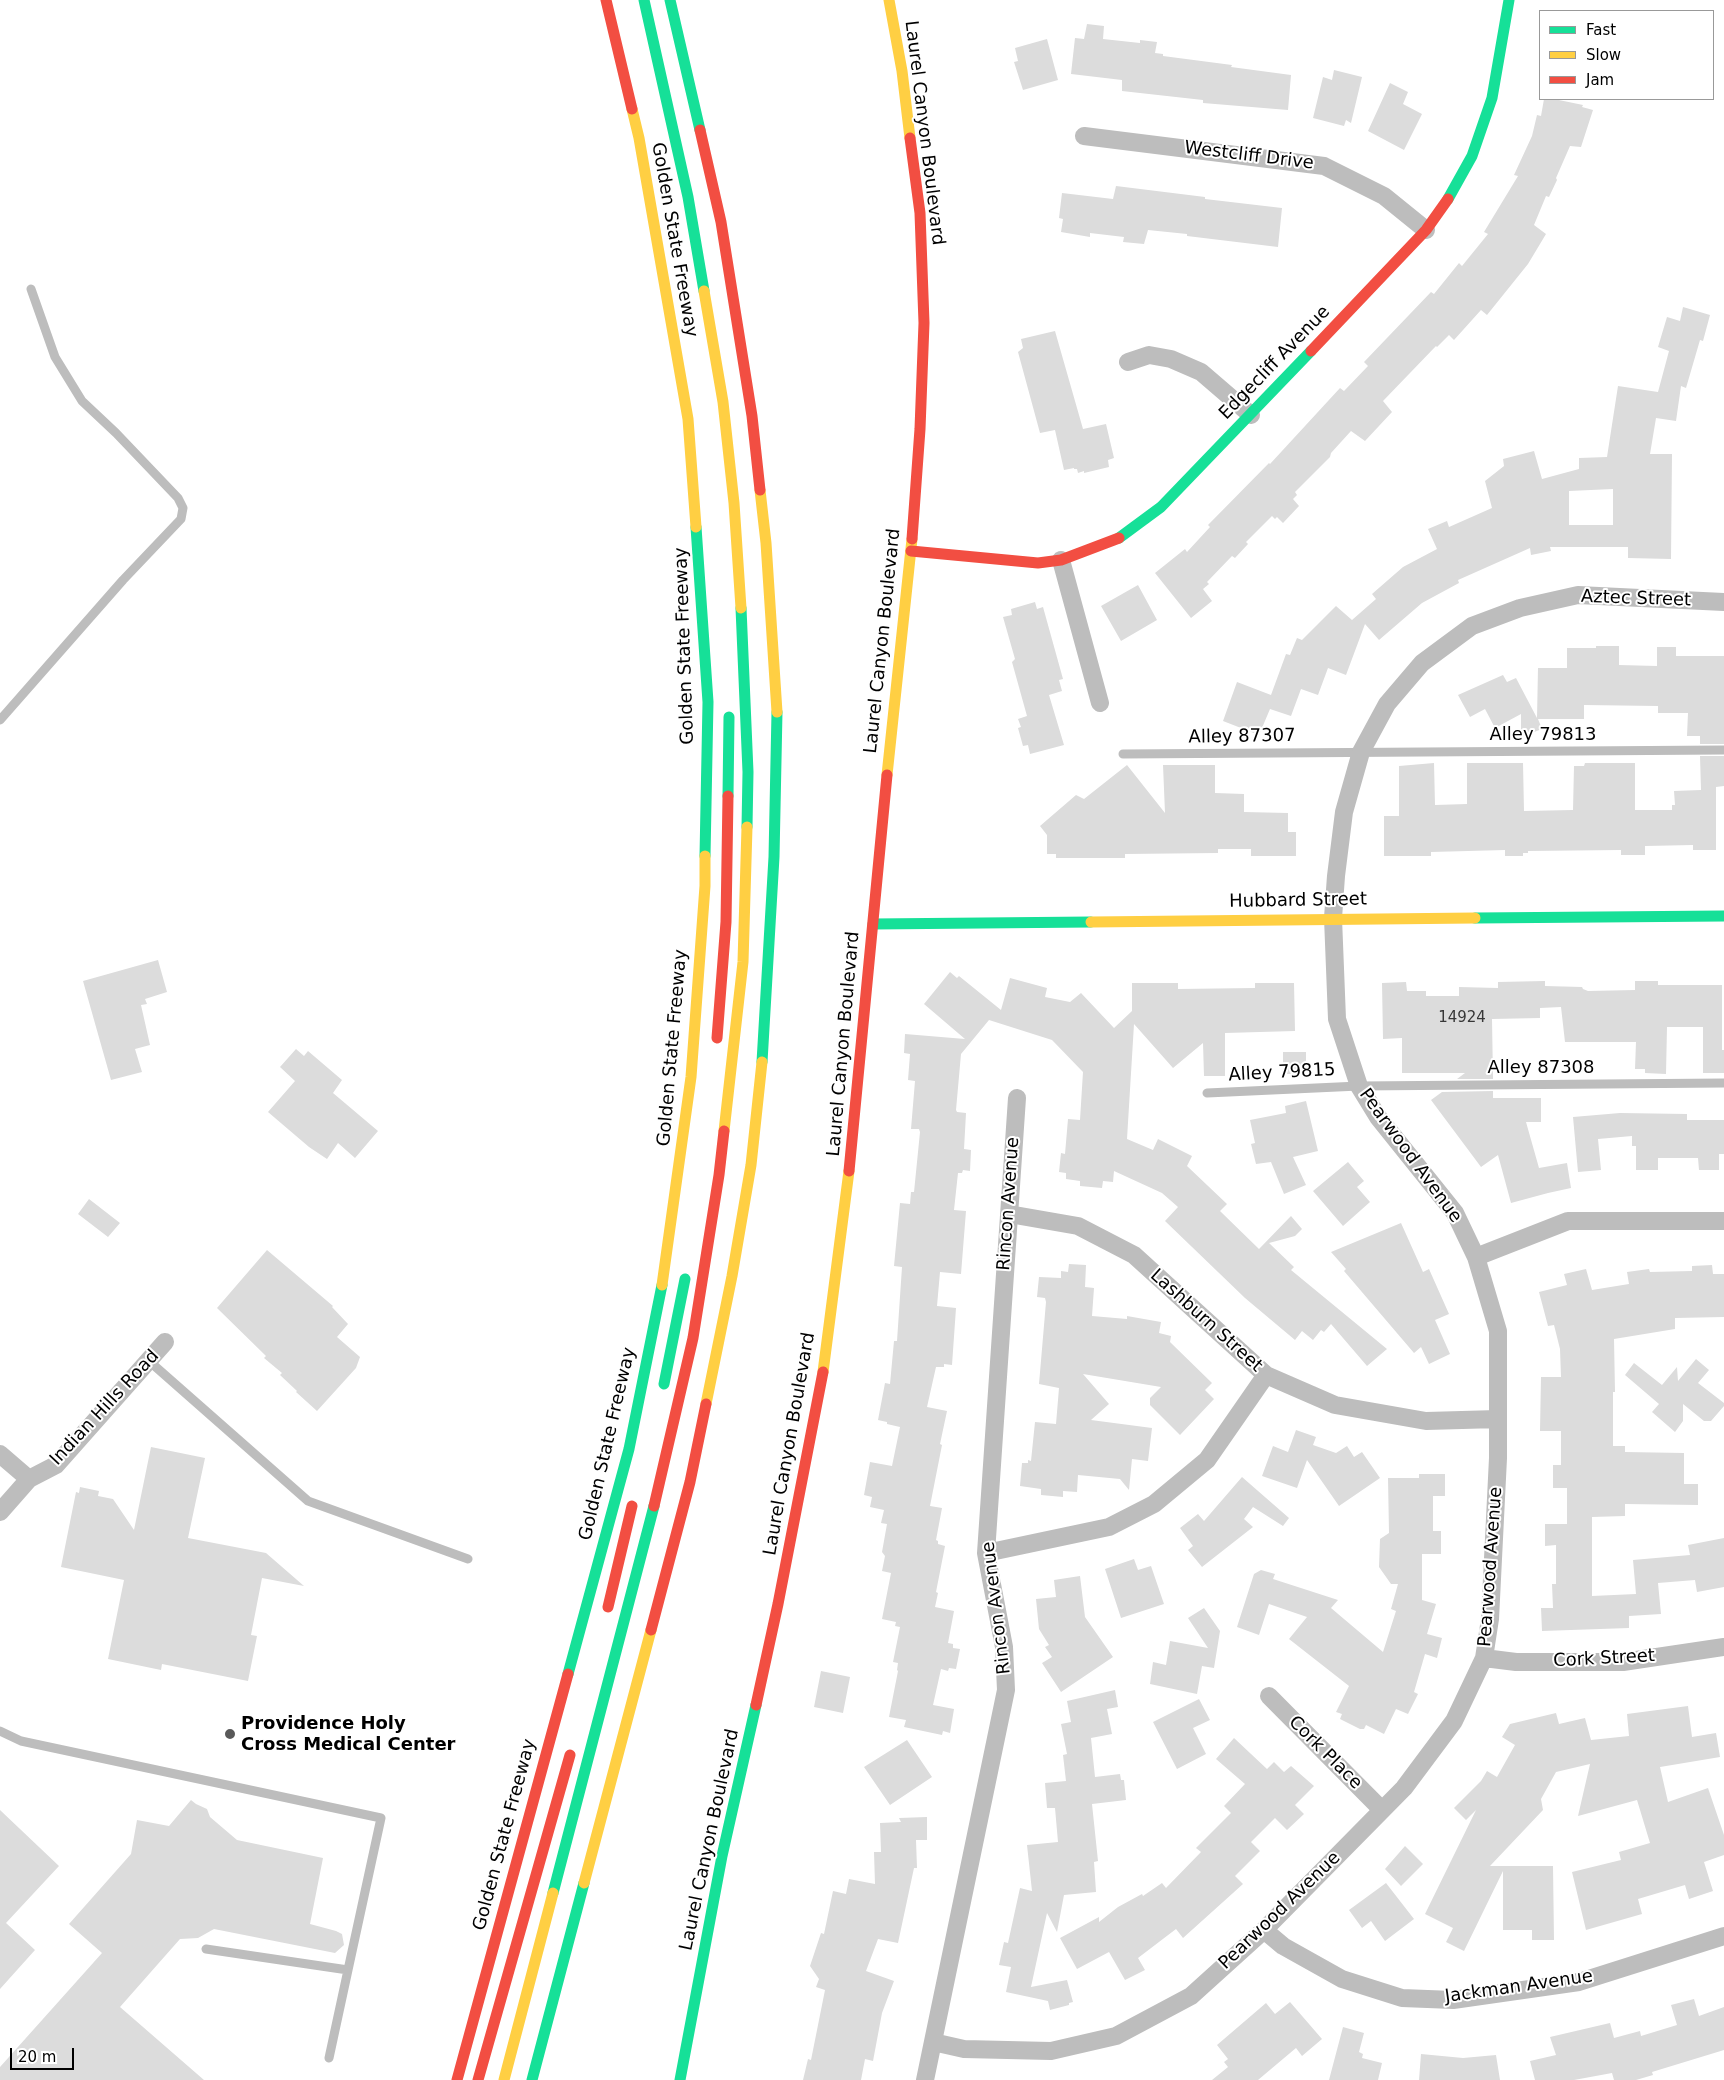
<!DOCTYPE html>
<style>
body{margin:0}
#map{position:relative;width:1724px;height:2080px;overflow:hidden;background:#fff;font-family:"DejaVu Sans",sans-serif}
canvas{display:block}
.legend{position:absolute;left:1539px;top:10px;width:175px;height:90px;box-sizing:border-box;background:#fff;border:1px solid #999;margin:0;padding:6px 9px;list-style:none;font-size:15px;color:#000}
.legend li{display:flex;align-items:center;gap:10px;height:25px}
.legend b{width:25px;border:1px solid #999}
.scale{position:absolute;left:10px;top:2048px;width:64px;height:22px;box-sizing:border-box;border:2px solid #000;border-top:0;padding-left:6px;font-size:15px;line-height:18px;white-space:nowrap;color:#000;-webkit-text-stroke:4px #fff;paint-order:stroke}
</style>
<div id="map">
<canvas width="1724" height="2080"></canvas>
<ul class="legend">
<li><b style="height:6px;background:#16e098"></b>Fast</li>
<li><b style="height:6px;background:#ffcf43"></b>Slow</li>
<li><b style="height:6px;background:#f24e42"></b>Jam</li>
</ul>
<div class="scale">20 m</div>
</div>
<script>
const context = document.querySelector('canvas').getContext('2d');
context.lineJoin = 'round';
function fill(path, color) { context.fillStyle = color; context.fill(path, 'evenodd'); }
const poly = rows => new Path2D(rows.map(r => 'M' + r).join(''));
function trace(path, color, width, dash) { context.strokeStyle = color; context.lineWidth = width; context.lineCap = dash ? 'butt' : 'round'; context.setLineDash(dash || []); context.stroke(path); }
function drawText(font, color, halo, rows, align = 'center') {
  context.font = font + ' "DejaVu Sans",sans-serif'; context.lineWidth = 4; context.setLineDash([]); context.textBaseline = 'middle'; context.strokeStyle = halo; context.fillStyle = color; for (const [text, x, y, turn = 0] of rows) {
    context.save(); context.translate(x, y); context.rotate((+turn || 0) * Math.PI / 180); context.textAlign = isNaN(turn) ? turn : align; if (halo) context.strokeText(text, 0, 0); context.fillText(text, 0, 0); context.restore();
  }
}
fill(poly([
 [1087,24,1104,26,1103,39,1140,43,1140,40,1157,42,1155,53,1163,54,1163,56,1232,65,1231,67,1291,75,1288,110,1203,103,1203,100,1122,91,1122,80,1071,74,1075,38,1084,39],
 [1047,39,1058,80,1023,90,1014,62,1018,61,1015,48],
 [1334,70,1362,77,1351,123,1346,120,1344,126,1313,118,1323,77,1332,80],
 [1390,83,1408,92,1403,104,1422,114,1404,150,1368,131],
 [1544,99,1554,99,1583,105,1582,107,1593,110,1581,147,1570,146,1556,178,1557,180,1549,197,1546,196,1534,225,1546,234,1528,264,1487,315,1481,310,1454,340,1449,335,1437,347,1436,346,1383,401,1392,412,1365,441,1351,431,1331,453,1330,457,1295,492,1297,495,1293,499,1299,506,1283,523,1277,517,1275,519,1272,516,1246,542,1248,544,1235,558,1232,556,1207,582,1209,584,1203,589,1212,601,1191,618,1155,573,1185,549,1187,552,1210,527,1208,525,1269,463,1270,464,1340,388,1344,391,1368,366,1364,362,1431,292,1434,294,1459,263,1462,266,1488,234,1484,232,1518,176,1514,175,1532,136,1537,115,1541,116],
 [1116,186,1205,197,1205,199,1282,208,1278,247,1187,236,1187,234,1148,230,1144,244,1123,242,1124,237,1090,233,1090,237,1061,232,1063,219,1059,218,1062,193,1113,199],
 [1683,307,1710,315,1703,341,1700,340,1686,388,1681,386,1676,421,1656,418,1650,454,1672,454,1671,559,1628,558,1628,547,1550,547,1551,551,1531,555,1530,548,1458,580,1459,583,1422,603,1379,640,1365,624,1346,675,1328,668,1318,695,1301,689,1291,716,1270,709,1259,735,1223,721,1237,682,1271,695,1286,654,1290,655,1297,638,1302,640,1336,606,1352,620,1376,599,1372,594,1403,567,1437,549,1428,529,1447,521,1449,527,1492,508,1485,481,1504,466,1503,459,1534,451,1542,479,1579,469,1579,458,1607,457,1618,386,1658,392,1669,351,1658,347,1667,317,1680,321],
 [1613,489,1613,525,1569,525,1569,491],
 [1055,331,1083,429,1106,424,1114,458,1108,460,1109,467,1084,473,1084,471,1078,473,1077,469,1074,469,1074,468,1064,470,1055,430,1040,433,1018,352,1023,348,1021,339],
 [1138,585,1157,620,1121,641,1101,606],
 [1035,602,1037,609,1043,607,1063,679,1059,680,1062,691,1049,695,1064,745,1030,754,1028,745,1023,746,1018,728,1021,727,1018,719,1027,716,1012,662,1015,659,1003,617,1012,615,1011,609],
 [1596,646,1619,646,1619,665,1657,666,1657,647,1676,647,1676,656,1724,656,1724,744,1700,744,1700,736,1687,736,1688,713,1658,713,1658,706,1584,705,1584,719,1538,719,1542,729,1521,737,1521,714,1495,728,1485,709,1470,717,1458,695,1503,675,1507,682,1516,678,1537,718,1538,668,1567,668,1567,648,1596,648],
 [1700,756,1724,756,1724,786,1716,787,1716,850,1693,850,1693,845,1645,846,1645,855,1621,855,1621,850,1528,851,1528,853,1523,853,1523,856,1505,856,1505,850,1431,852,1431,856,1384,856,1384,816,1399,816,1399,766,1434,763,1435,805,1467,804,1467,763,1523,763,1524,811,1573,810,1574,766,1584,766,1585,763,1635,763,1635,810,1672,810,1672,805,1675,805,1674,791,1701,790],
 [1127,765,1165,813,1163,765,1215,765,1215,793,1244,794,1244,812,1288,813,1288,832,1296,832,1296,856,1251,856,1251,849,1218,849,1218,853,1125,854,1125,858,1056,858,1056,854,1047,854,1047,835,1040,826,1076,795,1084,799],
 [158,960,167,992,145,999,147,1004,141,1005,150,1045,135,1049,142,1072,111,1080,83,981],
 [950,972,957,978,959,976,1001,1010,1010,978,1047,988,1045,997,1070,1002,1081,993,1114,1028,1132,1011,1132,983,1178,983,1178,989,1255,988,1255,983,1294,983,1295,1031,1225,1033,1225,1076,1204,1076,1203,1043,1173,1068,1134,1024,1127,1139,1153,1150,1158,1139,1192,1156,1187,1166,1227,1204,1220,1211,1259,1249,1291,1216,1302,1229,1295,1236,1269,1243,1294,1267,1291,1270,1387,1349,1367,1366,1331,1324,1324,1332,1321,1330,1313,1340,1302,1331,1295,1340,1245,1298,1165,1221,1178,1207,1162,1193,1114,1171,1113,1182,1103,1181,1102,1188,1080,1186,1080,1181,1066,1179,1066,1173,1059,1172,1061,1153,1065,1154,1068,1119,1080,1120,1083,1072,1052,1040,989,1020,961,1054,956,1110,957,1112,966,1113,964,1149,971,1150,970,1171,963,1170,962,1173,958,1173,954,1210,966,1211,961,1274,940,1272,937,1306,956,1308,952,1365,944,1364,944,1367,936,1367,927,1407,947,1411,940,1444,942,1445,930,1506,942,1508,936,1540,938,1541,938,1544,945,1546,936,1592,938,1593,935,1607,954,1611,948,1643,953,1644,953,1648,960,1649,956,1669,949,1668,948,1671,941,1669,933,1705,954,1709,950,1733,943,1731,942,1735,904,1727,906,1720,889,1717,898,1671,897,1670,898,1663,893,1662,900,1627,895,1626,896,1622,882,1619,891,1573,882,1571,885,1556,882,1552,887,1524,881,1523,884,1510,870,1507,872,1497,864,1495,870,1462,892,1466,900,1427,887,1424,887,1422,878,1420,885,1383,890,1384,894,1341,897,1341,902,1267,894,1266,900,1203,910,1204,911,1192,914,1192,920,1132,919,1129,911,1129,915,1081,908,1080,910,1054,904,1053,905,1034,965,1039,924,1004],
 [1545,981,1545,986,1582,987,1583,989,1588,991,1635,990,1635,981,1658,981,1658,985,1722,985,1722,1050,1724,1050,1724,1073,1703,1073,1703,1027,1667,1027,1666,1074,1645,1073,1645,1069,1635,1069,1636,1042,1565,1042,1561,1007,1540,1008,1540,1018,1492,1019,1493,1079,1457,1079,1465,1073,1402,1073,1402,1038,1383,1039,1382,983,1406,982,1407,991,1426,991,1426,996,1459,996,1459,987,1498,988,1498,982],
 [296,1049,304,1056,308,1051,342,1080,333,1093,378,1131,355,1158,338,1143,327,1159,309,1147,268,1112,295,1081,280,1067],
 [1283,1052,1306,1052,1306,1074,1283,1074],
 [1493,1091,1493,1098,1541,1098,1541,1122,1526,1122,1539,1168,1567,1163,1571,1188,1548,1193,1511,1203,1498,1155,1481,1167,1431,1100,1442,1092],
 [1306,1101,1318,1151,1293,1157,1306,1185,1284,1194,1271,1162,1256,1164,1251,1144,1255,1143,1250,1120,1286,1113,1285,1106],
 [1620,1113,1687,1114,1687,1120,1724,1120,1724,1154,1719,1154,1719,1170,1699,1170,1698,1158,1658,1158,1658,1170,1636,1170,1636,1146,1632,1146,1632,1136,1598,1139,1601,1170,1578,1172,1573,1117],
 [1348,1162,1364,1181,1357,1187,1370,1202,1343,1226,1313,1191],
 [89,1199,120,1223,108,1237,78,1214],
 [1401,1223,1423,1272,1429,1269,1449,1314,1435,1320,1450,1354,1429,1364,1421,1347,1414,1353,1344,1271,1346,1269,1331,1252],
 [267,1250,333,1306,332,1307,348,1324,337,1337,360,1357,356,1368,317,1411,296,1392,297,1391,280,1375,282,1373,264,1358,266,1356,217,1308],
 [1069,1264,1086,1265,1085,1287,1094,1288,1092,1316,1127,1319,1127,1316,1161,1322,1159,1333,1171,1336,1170,1342,1212,1383,1205,1390,1214,1399,1180,1435,1150,1405,1150,1398,1161,1387,1083,1374,1109,1404,1091,1420,1152,1428,1148,1461,1132,1459,1129,1490,1120,1479,1078,1475,1077,1492,1063,1491,1063,1497,1041,1495,1041,1489,1020,1486,1022,1463,1028,1463,1028,1460,1031,1461,1035,1422,1056,1424,1059,1388,1039,1384,1046,1302,1045,1298,1037,1297,1039,1277,1061,1278,1061,1271,1068,1272],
 [1712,1265,1713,1274,1724,1274,1724,1317,1675,1318,1675,1329,1614,1339,1615,1392,1613,1392,1613,1446,1625,1446,1625,1452,1684,1453,1684,1484,1698,1484,1698,1505,1625,1504,1625,1516,1592,1517,1592,1596,1636,1594,1633,1560,1690,1555,1688,1545,1724,1538,1724,1587,1697,1592,1695,1580,1658,1583,1661,1614,1629,1616,1629,1628,1542,1631,1541,1608,1553,1608,1552,1584,1556,1584,1556,1545,1545,1546,1545,1524,1567,1524,1567,1488,1553,1488,1553,1465,1561,1465,1561,1431,1540,1431,1541,1377,1561,1377,1560,1349,1554,1325,1548,1326,1539,1292,1567,1285,1564,1274,1586,1269,1592,1290,1629,1284,1627,1272,1649,1269,1650,1272,1692,1271,1692,1266],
 [1696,1359,1709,1370,1698,1383,1724,1403,1724,1406,1711,1421,1704,1421,1683,1404,1683,1421,1675,1432,1652,1412,1659,1404,1625,1375,1634,1363,1662,1385,1677,1367,1678,1381],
 [1296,1430,1316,1437,1313,1445,1336,1453,1347,1446,1354,1457,1362,1452,1380,1478,1339,1506,1307,1460,1297,1488,1262,1476,1273,1446,1288,1452],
 [151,1447,205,1458,188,1538,266,1553,304,1586,262,1578,251,1635,257,1636,248,1681,162,1664,161,1670,108,1659,124,1580,61,1567,76,1492,79,1493,80,1487,99,1491,98,1496,113,1499,134,1530],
 [1419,1474,1445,1474,1445,1496,1433,1496,1433,1531,1441,1531,1441,1554,1422,1554,1422,1600,1436,1604,1427,1634,1442,1638,1437,1658,1425,1654,1414,1692,1418,1694,1408,1714,1396,1709,1384,1734,1366,1725,1364,1729,1360,1729,1340,1719,1342,1714,1336,1712,1349,1686,1289,1639,1307,1617,1269,1604,1259,1635,1237,1627,1254,1574,1261,1570,1275,1574,1273,1579,1338,1600,1331,1608,1383,1652,1396,1611,1391,1609,1398,1584,1391,1584,1379,1567,1380,1539,1389,1533,1388,1478,1419,1478],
 [1242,1477,1289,1518,1283,1526,1253,1507,1244,1519,1253,1527,1202,1567,1188,1550,1193,1546,1180,1528,1198,1514,1204,1521],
 [1134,1559,1138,1570,1151,1566,1164,1604,1121,1618,1105,1569],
 [1080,1576,1085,1617,1113,1657,1061,1692,1042,1663,1052,1657,1045,1647,1049,1645,1039,1629,1036,1599,1056,1597,1054,1580],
 [1204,1608,1220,1631,1214,1668,1202,1666,1197,1694,1150,1684,1153,1662,1166,1665,1170,1641,1208,1648,1188,1618],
 [821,1671,850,1677,843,1713,814,1707],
 [1115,1690,1118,1707,1107,1709,1112,1734,1091,1738,1095,1777,1120,1774,1121,1780,1124,1780,1126,1800,1092,1804,1098,1861,1094,1862,1096,1892,1064,1895,1057,1932,1047,1913,1031,1987,1067,1980,1073,2002,1069,2003,1069,2005,1050,2010,1048,2001,1006,1992,1011,1967,999,1965,1004,1942,1008,1943,1020,1888,1032,1891,1027,1845,1058,1842,1055,1808,1047,1808,1045,1783,1066,1781,1063,1755,1067,1754,1061,1724,1071,1722,1067,1701],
 [1199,1699,1210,1720,1193,1728,1206,1754,1177,1769,1153,1722],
 [1688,1706,1692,1737,1716,1733,1720,1757,1660,1767,1668,1802,1708,1788,1724,1835,1724,1855,1704,1862,1713,1891,1689,1899,1685,1885,1638,1899,1642,1914,1586,1930,1572,1872,1621,1860,1619,1852,1650,1843,1637,1800,1578,1816,1590,1764,1556,1772,1541,1799,1543,1810,1490,1866,1553,1866,1554,1940,1532,1940,1532,1930,1503,1930,1503,1871,1464,1951,1446,1942,1453,1928,1425,1914,1476,1810,1466,1820,1454,1808,1481,1781,1487,1771,1497,1777,1515,1745,1502,1737,1510,1724,1556,1713,1559,1724,1585,1718,1591,1740,1629,1736,1627,1714],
 [1234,1738,1267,1769,1274,1762,1284,1772,1291,1766,1314,1786,1295,1805,1304,1814,1287,1830,1275,1818,1251,1842,1260,1851,1235,1876,1243,1884,1183,1938,1176,1929,1138,1958,1145,1970,1125,1980,1109,1952,1077,1969,1060,1938,1099,1917,1099,1922,1118,1907,1142,1894,1143,1896,1162,1883,1166,1888,1201,1852,1196,1848,1231,1813,1224,1806,1245,1784,1216,1759],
 [907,1740,932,1777,890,1805,864,1767],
 [191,1800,196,1804,207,1809,210,1817,237,1840,323,1858,310,1924,336,1931,342,1934,344,1945,335,1953,330,1952,214,1929,198,1938,180,1939,120,2007,204,2080,0,2080,0,2067,102,1953,69,1924,131,1854,137,1820,169,1826],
 [0,1810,59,1866,6,1923,35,1950,0,1989],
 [927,1817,927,1840,916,1840,917,1868,914,1868,898,1943,878,1939,866,1971,894,1981,882,2013,873,2061,865,2059,861,2080,803,2080,808,2059,811,2060,825,1990,816,1987,819,1979,810,1966,821,1933,824,1934,833,1891,846,1894,849,1879,875,1884,874,1852,881,1852,880,1823,901,1822,899,1818],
 [1405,1846,1423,1864,1401,1886,1385,1869],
 [1386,1883,1414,1919,1385,1941,1371,1921,1362,1928,1349,1910],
 [1694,1999,1699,2016,1724,2007,1724,2050,1652,2072,1653,2075,1636,2080,1614,2080,1612,2073,1574,2080,1535,2080,1530,2061,1556,2055,1550,2037,1610,2023,1614,2038,1640,2031,1641,2036,1677,2025,1671,2005],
 [1290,2002,1322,2039,1302,2056,1296,2048,1258,2080,1212,2080,1228,2067,1224,2062,1228,2059,1217,2045,1266,2003,1275,2014],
 [1343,2027,1364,2033,1359,2052,1363,2054,1362,2058,1382,2063,1378,2080,1329,2080],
 [1421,2054,1463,2058,1496,2055,1500,2080,1419,2080]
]), '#dcdcdc');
trace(poly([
 [0,720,123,580,181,519,183,508,178,498,116,433,82,401,55,357,31,289],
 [1123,754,1724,750],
 [1207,1093,1359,1086,1724,1083],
 [149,1361,308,1501,468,1559],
 [0,1731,21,1741,381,1818,348,1970],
 [206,1949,348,1970,329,2058]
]), '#bdbdbd', 9);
trace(poly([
 [1084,136,1324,166,1384,196,1426,230],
 [1128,362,1149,355,1171,359,1201,372,1251,415],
 [1061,560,1100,703],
 [1009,1214,1078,1226,1134,1255,1266,1375,1335,1405,1426,1421,1498,1419],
 [1476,1257,1568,1221,1724,1221],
 [0,1454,29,1479],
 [0,1512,29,1479,56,1465,165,1342],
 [986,1553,1109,1527,1154,1504,1207,1460,1266,1375],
 [1484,1658,1516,1662,1623,1662,1724,1647],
 [1269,1696,1382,1810],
 [1264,1930,1283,1946,1342,1979,1402,1998,1453,2000,1579,1982,1724,1936],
 [933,2042,964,2049,1051,2051,1116,2036,1191,1996,1264,1930,1404,1788,1454,1721,1484,1658,1490,1619,1498,1458,1498,1331,1476,1257,1455,1213,1378,1117,1359,1086,1337,1019,1333,918,1336,876,1344,812,1361,752,1387,704,1422,663,1472,626,1520,608,1578,595,1724,602],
 [925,2080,1006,1690,1004,1647,986,1553,1017,1098]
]), '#bdbdbd', 18);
trace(poly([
 [644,0,688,197,704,291],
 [670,0,700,130],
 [1448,199,1472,156,1492,98,1509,0],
 [696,527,708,702,705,856],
 [1119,538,1161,507,1311,351],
 [741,608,748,772,747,827],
 [728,796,729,717],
 [1475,918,1724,916],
 [873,924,1091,922],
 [762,1062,774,857,777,712],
 [664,1384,685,1279],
 [568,1674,629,1449,662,1285],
 [553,1893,654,1506],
 [532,2080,584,1883],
 [680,2080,722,1856,756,1705]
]), '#16e098', 11);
trace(poly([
 [889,0,902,71,910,138],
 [632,109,639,138,688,419,696,527],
 [704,291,723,402,734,503,741,608],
 [760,490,766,543,777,712],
 [887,775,912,539],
 [1091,922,1475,918],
 [724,1131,743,962,747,827],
 [662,1285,691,1077,705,886,705,856],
 [823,1372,849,1171],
 [706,1404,732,1276,751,1165,762,1062],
 [584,1883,651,1630],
 [504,2080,553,1893]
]), '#ffcf43', 11);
trace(poly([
 [606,0,632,109],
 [700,130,721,222,752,416,760,490],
 [910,138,920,213,924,323,920,429,912,539],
 [1311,351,1426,230,1448,199],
 [911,551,1038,563,1061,560,1119,538],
 [717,1038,726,922,728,796],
 [849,1171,887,775],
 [654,1506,693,1338,719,1175,724,1131],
 [608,1607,632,1506],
 [651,1630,690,1482,706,1404],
 [756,1705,778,1604,823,1372],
 [457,2080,568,1674],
 [478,2080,570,1755]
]), '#f24e42', 11);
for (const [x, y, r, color] of [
 [230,1734,6,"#595959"]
]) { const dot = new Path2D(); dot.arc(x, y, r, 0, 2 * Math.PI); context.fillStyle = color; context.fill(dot); trace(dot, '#fff', 2); }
drawText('15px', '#373737', null, [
 ["14924",1462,1018]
]);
drawText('18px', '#000', '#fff', [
 ["Laurel Canyon Boulevard",924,133,83],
 ["Westcliff Drive",1249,156,7],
 ["Golden State Freeway",674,240,80],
 ["Edgecliff Avenue",1275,363,-46],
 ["Aztec Street",1636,599,2],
 ["Laurel Canyon Boulevard",883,641,-84],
 ["Golden State Freeway",685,646,-92],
 ["Alley 79813",1543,735],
 ["Alley 87307",1242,737,-1],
 ["Hubbard Street",1298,901,-1],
 ["Laurel Canyon Boulevard",844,1044,-85],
 ["Golden State Freeway",673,1048,-85],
 ["Alley 87308",1541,1068],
 ["Alley 79815",1282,1073,-3],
 ["Pearwood Avenue",1410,1156,54],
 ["Rincon Avenue",1009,1204,-86],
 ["Lashburn Street",1206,1321,42],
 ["Indian Hills Road",105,1408,-47],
 ["Golden State Freeway",608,1444,-77],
 ["Laurel Canyon Boulevard",790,1444,-80],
 ["Pearwood Avenue",1491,1567,-86],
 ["Rincon Avenue",997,1608,-97],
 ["Cork Street",1604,1659,-3],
 ["Cork Place",1325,1753,45],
 ["Golden State Freeway",505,1835,-75],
 ["Laurel Canyon Boulevard",710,1840,-78],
 ["Pearwood Avenue",1280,1911,-44],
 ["Jackman Avenue",1519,1987,-8]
]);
drawText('bold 18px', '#000', '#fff', [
 ["Providence Holy",241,1724],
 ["Cross Medical Center",241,1745]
], 'left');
</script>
